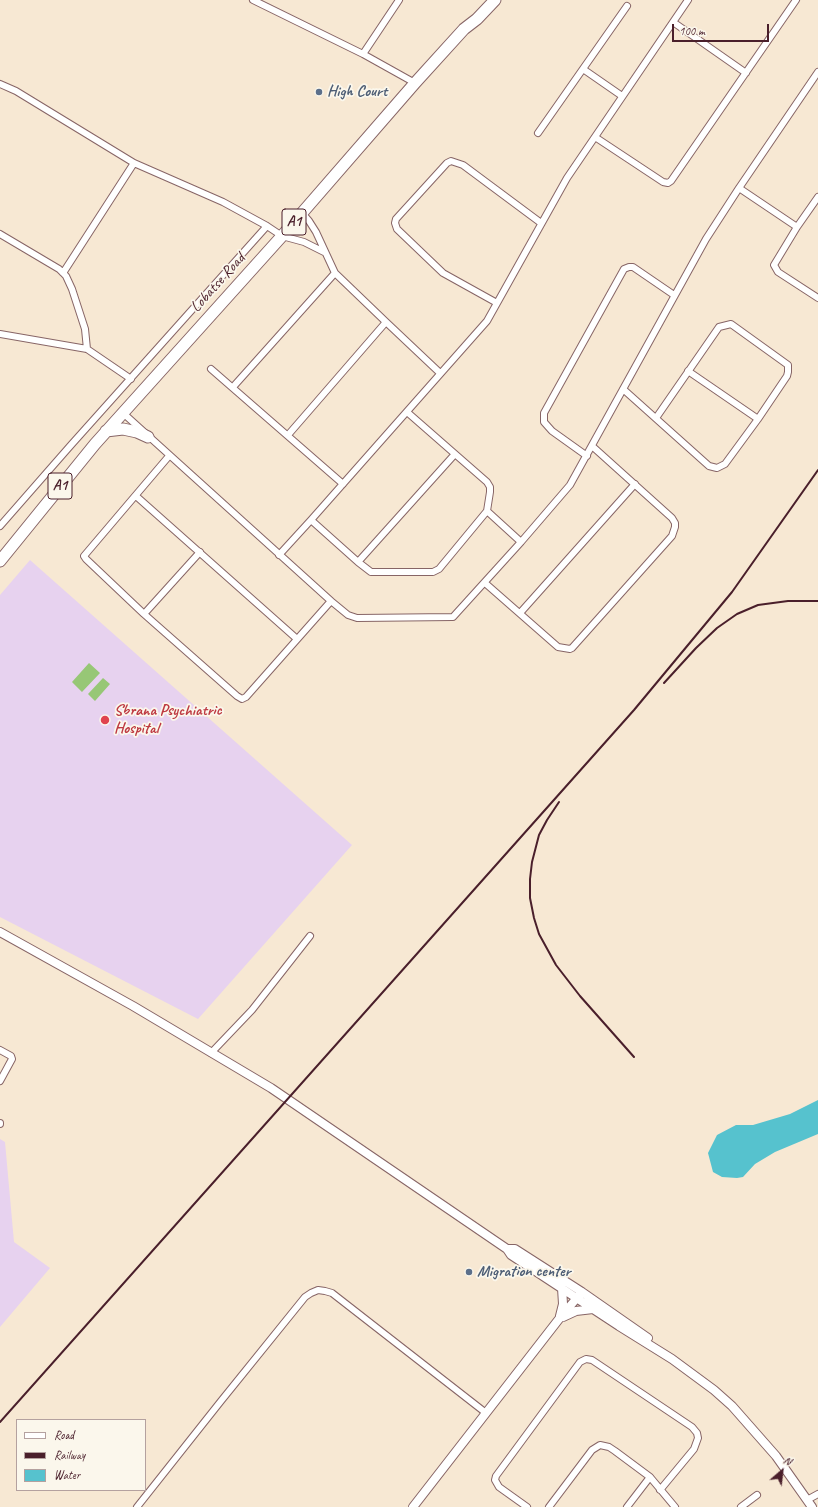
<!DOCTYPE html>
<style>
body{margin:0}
#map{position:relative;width:818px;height:1507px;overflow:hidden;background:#f7e8d3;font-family:Caveat,sans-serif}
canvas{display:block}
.legend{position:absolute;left:16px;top:1419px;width:130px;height:72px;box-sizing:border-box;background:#fbf7ec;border:1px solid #b4a19f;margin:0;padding:5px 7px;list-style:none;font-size:12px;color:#4a1f2b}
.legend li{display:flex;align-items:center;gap:8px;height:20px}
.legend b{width:20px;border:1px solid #b4a19f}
.north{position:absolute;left:762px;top:1451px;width:40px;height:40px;-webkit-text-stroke:3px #fbf7ec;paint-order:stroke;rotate:28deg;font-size:11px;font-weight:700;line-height:16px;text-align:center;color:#4a1f2b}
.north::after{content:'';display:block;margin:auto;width:14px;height:18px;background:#4a1f2b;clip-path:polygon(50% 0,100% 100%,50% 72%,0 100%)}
.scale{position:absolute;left:672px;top:24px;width:97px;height:18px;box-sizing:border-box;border:2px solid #4a1f2b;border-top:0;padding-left:5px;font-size:12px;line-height:14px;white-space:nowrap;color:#4a1f2b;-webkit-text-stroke:3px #fbf7ec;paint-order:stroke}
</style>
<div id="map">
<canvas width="818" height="1507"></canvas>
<ul class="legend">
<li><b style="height:5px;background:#fff"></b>Road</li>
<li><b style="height:5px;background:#4a1f2b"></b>Railway</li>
<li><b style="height:11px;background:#56c2ce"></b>Water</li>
</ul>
<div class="north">N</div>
<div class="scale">100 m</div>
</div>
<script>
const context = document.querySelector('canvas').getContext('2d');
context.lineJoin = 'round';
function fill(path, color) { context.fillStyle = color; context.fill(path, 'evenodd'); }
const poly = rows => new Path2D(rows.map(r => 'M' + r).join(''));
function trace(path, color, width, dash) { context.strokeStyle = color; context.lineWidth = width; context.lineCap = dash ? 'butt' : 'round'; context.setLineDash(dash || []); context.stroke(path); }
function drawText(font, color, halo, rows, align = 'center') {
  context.font = font + ' Caveat,sans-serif'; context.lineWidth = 3.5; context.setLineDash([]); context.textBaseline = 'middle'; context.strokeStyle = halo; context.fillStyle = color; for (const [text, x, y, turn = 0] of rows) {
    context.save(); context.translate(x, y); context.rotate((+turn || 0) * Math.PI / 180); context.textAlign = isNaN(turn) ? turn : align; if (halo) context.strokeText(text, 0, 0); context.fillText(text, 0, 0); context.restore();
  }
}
fill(poly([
 [30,560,352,845,198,1019,0,917,0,595],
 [0,1139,5,1142,14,1242,50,1268,0,1327]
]), '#e7d2ef');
fill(poly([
 [89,663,100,673,82,692,72,682],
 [103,678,110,684,95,701,88,694]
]), '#97c776');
fill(poly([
 [818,1100,818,1134,775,1152,755,1164,743,1177,737,1178,722,1177,713,1172,708,1153,717,1135,736,1125,753,1125,790,1114]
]), '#56c2ce');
const street = poly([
 [253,0,363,54,415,83],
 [673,22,746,73],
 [363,54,399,0],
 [583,69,622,96],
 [0,84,16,91,134,163,223,202,267,226,282,236,304,242,324,252],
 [538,133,627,6],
 [595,137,663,182,668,183,671,181,796,0],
 [739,188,797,227],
 [818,197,797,227,774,265,778,272,818,298],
 [302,213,309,221,316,232,335,273,386,322,440,373],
 [0,234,59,269,66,276,72,289,85,329,87,349],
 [63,273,134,163],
 [497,303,443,273,397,229,395,223,396,219,447,163,451,161,463,165,541,223],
 [0,334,87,349,131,379],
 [211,369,343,484],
 [688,371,758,419],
 [233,387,335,273],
 [623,389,709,466,717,468,725,464,758,419,787,376,788,372,788,365,731,324,719,327,656,418],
 [123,413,331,601,348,615,357,618,453,617,521,542,570,485,706,239,739,188,818,72],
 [288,435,386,322],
 [169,456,84,556,86,559,144,614,237,696,242,699,246,697,331,601],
 [587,456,552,431,544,422,544,413,624,269,629,267,633,267,674,295],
 [136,496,297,639],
 [487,511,521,542],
 [311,520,358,562,371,572,433,572,439,569,487,511,490,492,490,487,487,482,407,412],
 [0,526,71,445,267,226],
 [279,555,311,520,487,321,567,178,688,0],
 [358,562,455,454],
 [485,583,558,647,570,649,572,648,672,536,675,527,675,523,672,518,592,446],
 [520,613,635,484],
 [144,614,200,552],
 [0,1050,11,1056,12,1059,0,1081],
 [211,1053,252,1010,310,936],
 [0,1123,0,1124],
 [807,1500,818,1494],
 [137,1507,221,1401,305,1297,311,1293,318,1290,325,1291,332,1293,486,1413],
 [527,1507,499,1487,495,1480,496,1476,580,1362,586,1359,592,1360,692,1427,697,1433,698,1438,694,1449,660,1490],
 [549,1507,592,1450,600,1445,609,1447,615,1451,650,1477,675,1507],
 [627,1507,650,1477],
 [741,1507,757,1495]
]);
const secondary = poly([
 [0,932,133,1006,271,1088,507,1249,511,1255,619,1326,672,1359,714,1390,732,1406,776,1456,812,1507],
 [507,1249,515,1249,582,1292,648,1338],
 [560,1316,563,1304,562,1288],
 [563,1317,576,1311,593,1309],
 [413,1507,559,1319,582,1292]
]);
const highway = poly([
 [106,431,123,429,137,432,148,437],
 [0,561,95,444,282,236,415,83,464,29,477,19,495,0]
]);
trace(street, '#876566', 8);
trace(secondary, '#876566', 10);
trace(highway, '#876566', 13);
trace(street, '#fff', 6);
trace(secondary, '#fff', 8);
trace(highway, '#fff', 11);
trace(poly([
 [664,683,696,648,717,628,737,614,758,605,788,601,818,601],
 [559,802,547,820,539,835,532,862,530,879,530,898,534,918,539,934,556,965,580,996,634,1057],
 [0,1422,634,710,732,592,818,470]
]), '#4a1f2b', 2);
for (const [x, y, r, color] of [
 [319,92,4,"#5c6f8a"],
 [105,720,5,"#e0444e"],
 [469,1272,4,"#5c6f8a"]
]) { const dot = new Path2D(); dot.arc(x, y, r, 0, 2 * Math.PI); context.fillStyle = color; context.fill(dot); trace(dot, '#fbf7ec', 1.5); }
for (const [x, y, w] of [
 [294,222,24],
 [60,486,24]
]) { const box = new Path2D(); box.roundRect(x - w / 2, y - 13, w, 26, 3); context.fillStyle = '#fbf7ec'; context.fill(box); trace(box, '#4a1f2b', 1); }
drawText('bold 15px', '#4a1f2b', null, [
 ["A1",294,222],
 ["A1",60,486]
]);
drawText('bold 16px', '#4e5e75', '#fbf7ec', [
 ["High Court",327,92],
 ["Migration center",477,1272]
], 'left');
drawText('16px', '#4a1f2b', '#fbf7ec', [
 ["Lobatse Road",218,283,-48]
]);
drawText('bold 16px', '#be3a42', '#fbf7ec', [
 ["Sbrana Psychiatric",114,711],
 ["Hospital",114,729]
], 'left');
</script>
